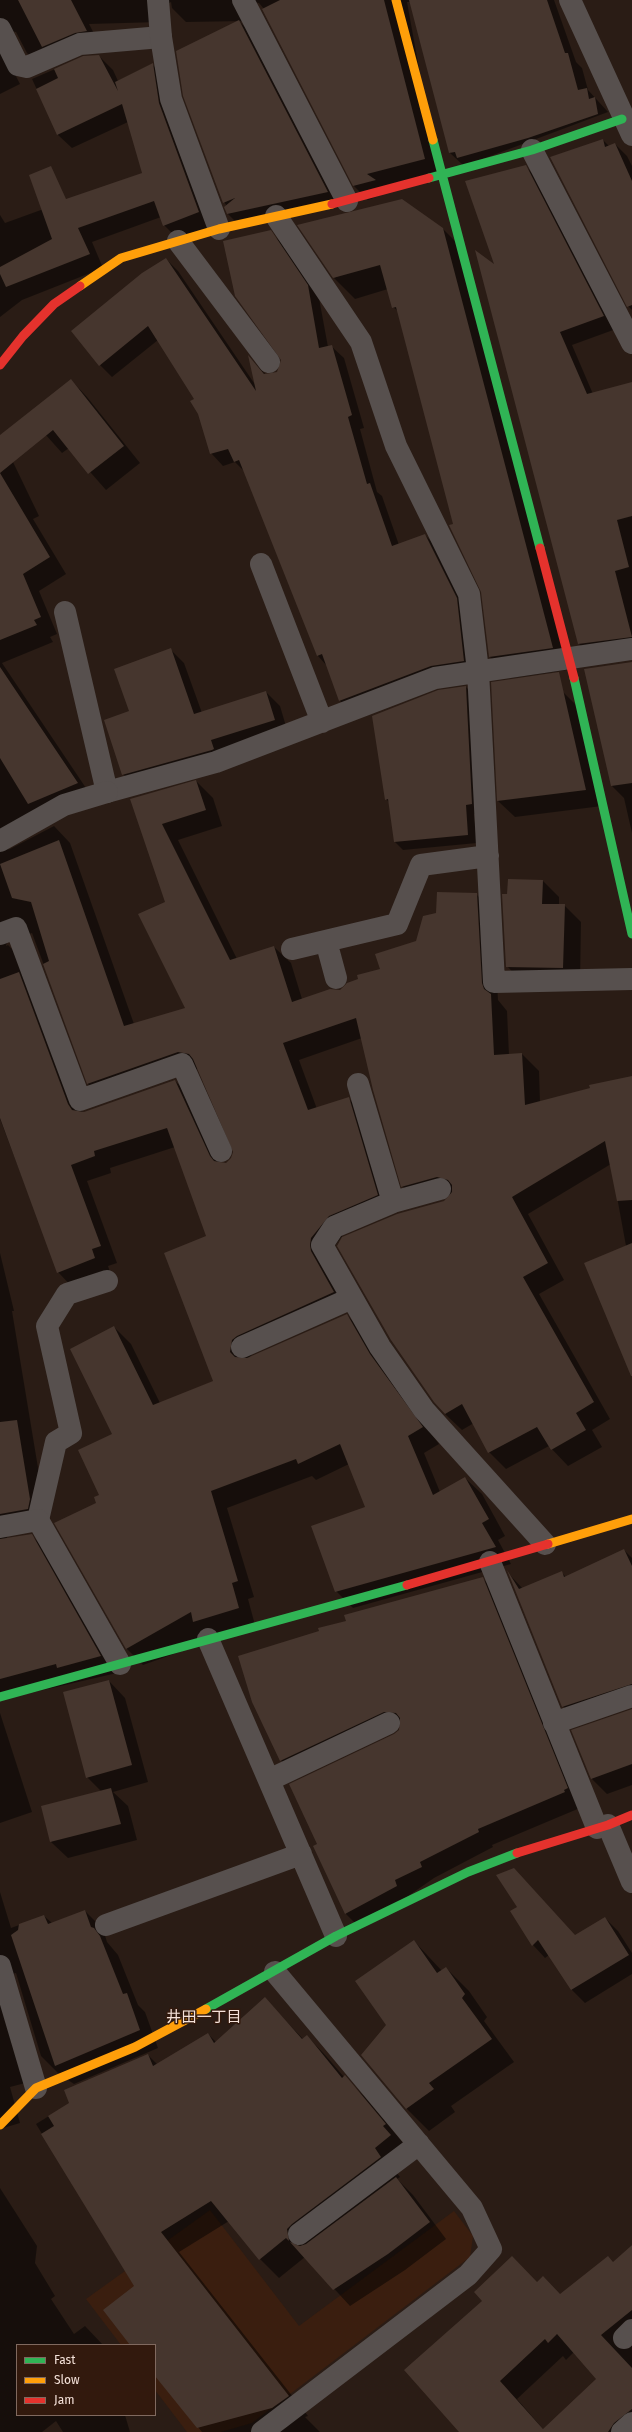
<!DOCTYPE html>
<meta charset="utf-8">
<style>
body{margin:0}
#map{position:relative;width:632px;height:2432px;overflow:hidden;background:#2a1c15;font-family:"Fira Sans",sans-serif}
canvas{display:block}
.legend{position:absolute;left:16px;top:2344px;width:140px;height:72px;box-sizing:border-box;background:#32190d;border:1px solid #80695f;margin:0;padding:5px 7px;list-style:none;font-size:12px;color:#f5e2da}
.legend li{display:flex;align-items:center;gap:8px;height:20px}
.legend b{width:20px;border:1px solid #80695f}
</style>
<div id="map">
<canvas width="632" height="2432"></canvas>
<ul class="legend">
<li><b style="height:5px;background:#30b455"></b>Fast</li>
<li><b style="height:5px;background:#ff9f0a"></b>Slow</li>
<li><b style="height:5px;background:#e5322d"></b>Jam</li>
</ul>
</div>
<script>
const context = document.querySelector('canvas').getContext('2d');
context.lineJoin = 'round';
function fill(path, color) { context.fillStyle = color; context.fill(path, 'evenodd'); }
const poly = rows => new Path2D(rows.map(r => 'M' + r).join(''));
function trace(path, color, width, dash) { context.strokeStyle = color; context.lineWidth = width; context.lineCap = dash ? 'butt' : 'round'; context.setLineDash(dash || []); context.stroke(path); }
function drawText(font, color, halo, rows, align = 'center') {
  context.font = font + ' "Fira Sans","Noto Sans JP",sans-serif'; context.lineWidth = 3; context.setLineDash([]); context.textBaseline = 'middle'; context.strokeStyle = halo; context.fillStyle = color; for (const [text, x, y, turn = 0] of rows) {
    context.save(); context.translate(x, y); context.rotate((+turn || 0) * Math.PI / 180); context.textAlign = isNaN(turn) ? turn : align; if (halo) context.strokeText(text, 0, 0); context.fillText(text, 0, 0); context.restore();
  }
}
fill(poly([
 [210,2210,299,2326,454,2211,473,2236,470,2257,252,2423,221,2432,187,2432,155,2390,155,2345,121,2345,86,2299]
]), '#3a1e0f');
fill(poly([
 [0,0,554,0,576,62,582,68,588,90,608,112,464,166,450,153,410,2,407,2,438,173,368,200,354,186,264,9,259,3,252,2,246,21,186,22,172,8,171,2,160,8,160,22,89,24,100,45,41,67,27,53,16,32,9,31,2,49,20,84,0,94],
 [239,21,251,33,339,204,240,226,228,214,225,207,227,206,224,202],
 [99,56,113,70,118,81,152,64,166,78,213,226,178,239,164,225,161,217,92,242,103,268,22,300,0,317,0,215,5,223,143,173,128,122,72,148,58,135,32,79,83,57],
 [603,140,609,146,615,144,627,156,632,166,632,310,628,306],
 [525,166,538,179,616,329,572,345,593,394,632,383,632,651,592,656,579,644,496,266],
 [442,228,464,250,574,669,511,678,490,657,482,592,454,524,399,312,393,307,388,289,355,299,334,278],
 [270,232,283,244,319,298,328,347,331,346,344,358,364,428,360,429,377,492,382,496,399,545,425,535,437,547,469,611,476,673,353,713,340,701,327,666,318,656,245,472,235,462,223,466,211,453,195,399,158,340,112,377,100,365,166,259,178,271,256,386,250,358,265,374,278,373,282,360],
 [71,380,87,397,140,463,106,490,69,448,62,453,28,415],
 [0,449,13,462,39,516,33,519,66,574,39,591,57,634,50,637,53,642,2,663,94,800,10,847,8,850,54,826,70,843,134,1024,187,1008,166,902,132,799,196,781,213,798,222,826,178,840,237,959,274,947,291,963,302,999,340,991,381,970,417,942,437,914,476,894,493,911,498,1000,507,1011,509,1055,522,1054,539,1071,540,1102,632,1077,632,1354,626,1246,611,1164,528,1214,564,1280,539,1294,610,1419,592,1430,602,1447,568,1466,549,1446,506,1469,489,1452,474,1423,462,1430,445,1414,341,1239,397,1215,444,1202,452,1195,419,1203,402,1186,362,1038,299,1060,317,1109,349,1099,365,1115,394,1212,345,1232,328,1255,350,1309,254,1352,248,1359,347,1315,363,1332,386,1372,439,1444,424,1453,440,1492,465,1478,482,1494,505,1536,498,1540,511,1564,353,1608,336,1591,366,1508,349,1464,316,1480,312,1476,227,1508,254,1597,248,1599,255,1625,143,1665,126,1648,98,1503,113,1435,114,1327,131,1344,160,1403,214,1381,207,1236,175,1147,110,1168,111,1173,87,1181,117,1263,108,1266,111,1275,74,1289,58,1272,0,1119],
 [32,933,88,1084,105,1100,198,1069,234,1146,232,1158,226,1164,221,1163,192,1097,175,1081,83,1113,25,962,8,945,6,946,7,942],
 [171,650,184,663,202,713,266,692,280,706,288,733,137,788,123,774,131,712],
 [546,675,580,709,602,806,515,817,498,801],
 [632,680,632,833,624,798,612,786],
 [466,687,475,696,481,813,474,814,477,843,403,850,395,842,390,803,386,799],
 [542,880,559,897,559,905,564,905,581,922,580,984,523,983,507,966,508,896],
 [0,1253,14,1311,12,1311,46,1516,9,1534,6,1539,31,1535,48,1552,117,1673,0,1700],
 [624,1550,632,1558,632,1704,578,1722,563,1706,509,1574,523,1589,562,1573,566,1577],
 [482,1578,498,1594,580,1808,492,1845,493,1847,434,1878,361,1929,346,1914,319,1844,400,1730,399,1727,296,1776,281,1760,320,1632],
 [109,1681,125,1698,148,1782,113,1792,128,1806,137,1840,68,1858,51,1842,102,1792,87,1777],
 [632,1710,632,1785,607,1794,592,1779,572,1731],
 [0,1713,32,1812,0,1823],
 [0,1892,11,1928,44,1916,52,1923,85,1911,103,1929,107,1942,118,1955,138,2005,145,2012,158,2048,74,2084,59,2074,41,2056,16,1973,9,1975,33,2081,10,2087,20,2123,0,2129],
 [511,1911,576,1936,605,1918,618,1931,632,1953,632,1974,585,2003,572,1990,549,1955,545,1958,533,1945],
 [414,1941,442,1971,446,1968,469,1991,487,2017,484,2021,514,2062,451,2106,455,2112,429,2131,407,2109,362,2055,387,2025],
 [265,1999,303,2039,307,2036,326,2056,344,2077,364,2096,404,2144,393,2168,400,2177,397,2179,413,2195,446,2239,405,2270,350,2306,305,2257,279,2278,260,2259,229,2221,179,2252,308,2416,305,2417,320,2432,202,2432,155,2374,155,2345,132,2345,135,2287,36,2124,148,2055,158,2065,208,2034,216,2042],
 [0,2188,37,2246,35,2263,55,2296,51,2299,74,2334,85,2326,103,2345,17,2345,17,2415,125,2415,130,2432,63,2432,56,2421,42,2432,0,2432],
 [632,2245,632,2432,461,2432,537,2283,561,2295,613,2263],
 [574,2352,598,2379,544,2430,517,2399,563,2356,566,2360]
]), '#0007');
fill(poly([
 [18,0,71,0,87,31,75,33,42,47],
 [280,0,384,0,425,159,367,174,376,180,353,186,262,9],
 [409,0,547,0,565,53,568,53,578,90,587,88,589,99,595,97,598,114,528,138,457,158,455,152,449,153],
 [239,20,328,192,227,214,224,207,235,198,223,203,183,96,176,51],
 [99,55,118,91,115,82,153,63,159,103,199,212,163,226,154,201,78,228,90,254,6,287,0,274,0,267,52,239,29,175,51,166,66,199,142,173,122,104,57,135,36,89,58,78,54,69,83,56],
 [603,139,605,147,615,143,632,181,632,305,627,307,550,157],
 [526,165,604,316,560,332,587,394,632,382,632,516,617,520,629,567,615,571,632,637,578,644,475,250,494,264,465,181],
 [402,199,443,228,553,648,489,657,481,592,449,525,453,524,396,307,392,308,380,265,333,278,297,225],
 [271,230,308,285,319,348,332,345,352,415,348,417,367,484,370,483,392,546,425,534,457,598,464,661,431,666,339,701,322,654,317,656,239,460,234,462,228,449,210,454,198,414,190,401,194,399,148,326,99,366,71,331,142,273,166,258,256,391,248,355,264,374,277,372,281,360,235,296,223,241],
 [71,379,124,446,88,474,53,430,0,473,0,435],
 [0,473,50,557,23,574,41,617,34,620,37,625,0,640],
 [171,648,194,714,266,691,275,720,211,740,214,749,212,750,122,775,104,720,129,711,114,669],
 [632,662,632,783,611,786,584,669],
 [0,667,78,783,28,804,0,758],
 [559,672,586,790,497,801,491,682],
 [466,686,472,804,466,805,468,835,394,842,388,799,385,800,372,716,438,690],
 [196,780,206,810,162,824,230,960,274,946,292,1002,330,989,340,990,347,983,358,979,357,975,380,969,375,954,416,941,423,916,436,913,437,892,477,893,482,983,484,989,491,994,494,1055,522,1053,525,1105,590,1088,589,1085,632,1076,632,1200,617,1201,605,1141,512,1197,548,1263,523,1277,594,1402,576,1413,586,1430,551,1450,537,1427,488,1453,462,1404,445,1414,434,1402,391,1340,337,1246,342,1237,397,1214,444,1201,452,1192,452,1185,448,1180,437,1177,401,1187,373,1090,356,1018,283,1043,308,1110,349,1097,378,1195,329,1216,311,1238,310,1245,311,1251,334,1292,237,1336,232,1340,230,1352,235,1357,247,1358,347,1314,370,1354,423,1427,408,1436,433,1495,465,1477,489,1519,482,1523,496,1547,335,1592,311,1526,365,1507,340,1444,298,1464,296,1459,211,1491,238,1581,232,1583,239,1608,193,1622,191,1612,126,1649,54,1523,96,1503,94,1497,99,1495,78,1450,112,1434,70,1349,114,1326,153,1405,213,1381,164,1253,206,1236,167,1128,94,1151,95,1156,71,1165,101,1246,92,1249,95,1258,57,1273,0,1118,0,979,19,972,68,1104,72,1110,84,1112,175,1080,210,1156,214,1161,226,1163,231,1158,233,1152,193,1059,189,1054,178,1052,87,1084,43,964,49,961,31,902,12,898,0,864,59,840,124,1026,185,1008,138,914,165,902,130,799],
 [508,879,543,880,542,904,565,904,563,968,506,967,502,894,507,894],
 [632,1243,632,1376,631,1376,584,1263],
 [17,1420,30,1499,28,1509,0,1514,0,1422],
 [32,1534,101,1656,57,1668,56,1664,0,1679,0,1539],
 [624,1549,632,1566,632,1684,562,1707,507,1570,519,1589,562,1571,564,1577],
 [483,1577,568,1788,564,1790,565,1792,478,1829,479,1832,420,1862,422,1867,395,1880,397,1886,345,1914,313,1846,317,1844,289,1784,394,1734,399,1730,400,1718,396,1713,384,1712,280,1761,252,1702,238,1656,319,1631,318,1628,346,1621,344,1615],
 [109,1680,132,1765,86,1778,63,1692],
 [632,1709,632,1764,591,1779,571,1730],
 [111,1788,121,1824,50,1842,41,1806],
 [514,1868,575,1935,605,1917,629,1955,571,1990,538,1940,532,1946,510,1911,517,1907,496,1875],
 [85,1910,91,1927,94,1928,100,1936,123,1994,127,1993,140,2030,55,2066,11,1935,18,1930,19,1924,44,1915,48,1924],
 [414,1940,437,1973,446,1967,465,1994,462,1998,492,2039,429,2083,434,2089,406,2109,361,2055,386,2025,355,1981],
 [265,1997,302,2039,307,2035,342,2078,345,2075,386,2124,383,2126,391,2135,375,2148,381,2157,292,2224,287,2229,289,2241,286,2238,259,2260,211,2201,161,2232,289,2396,272,2408,197,2428,155,2376,155,2345,130,2345,103,2310,134,2286,41,2134,54,2126,48,2116,69,2103,64,2090,148,2054,153,2066,208,2033,214,2043],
 [396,2177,430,2222,388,2254,333,2290,290,2242,300,2246,306,2244],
 [632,2245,632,2310,601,2335,632,2368,632,2409,614,2423,608,2432,459,2432,404,2370,482,2301,474,2292,512,2256,537,2282,543,2276,560,2294,608,2256,613,2262],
 [557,2334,596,2379,543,2429,500,2381,545,2339,548,2343]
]), '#46362e');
trace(poly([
 [243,0,347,201],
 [0,29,18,65,27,67,80,44,161,37],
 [532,150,632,343],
 [276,216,361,342,396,446,469,594,478,671,494,982,632,979],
 [178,241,269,362],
 [261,564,322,722],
 [65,612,107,792,216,762,435,678,632,649],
 [0,934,16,928,80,1100,182,1064,221,1151],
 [326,941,336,978],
 [292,949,397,924,421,865,488,856],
 [358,1084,393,1202,334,1227,322,1245,380,1347,424,1410,545,1544],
 [393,1202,440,1189],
 [242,1347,352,1298],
 [38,1520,56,1442,71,1433,47,1326,67,1294,107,1281],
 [490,1562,597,1828],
 [208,1639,336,1936],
 [554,1723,632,1696],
 [269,1780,389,1723],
 [106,1925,301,1854],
 [0,1966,36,2088],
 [299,2234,419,2144],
 [624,2338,632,2330],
 [262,2432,468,2275,491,2249,472,2208,275,1972]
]), '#57504e', 22);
trace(poly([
 [158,0,161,37,171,99,219,229],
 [570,0,632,135],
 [0,841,64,805,107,792],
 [0,1527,38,1520,120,1664],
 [608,1825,632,1882],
 [622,2432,632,2423]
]), '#57504e', 22);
trace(poly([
 [433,140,540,548],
 [429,178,532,150,622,119],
 [574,678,632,934],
 [0,1697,407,1585],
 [206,2009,336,1936,468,1872,517,1853]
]), '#30b455', 9);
trace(poly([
 [396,0,433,140],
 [80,286,121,258,219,229,332,204],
 [548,1544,632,1519],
 [0,2125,36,2088,135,2047,206,2009]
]), '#ff9f0a', 9);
trace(poly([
 [332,204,429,178],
 [0,365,23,336,54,304,80,286],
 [540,548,574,678],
 [407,1585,548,1544],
 [517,1853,608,1825,632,1815]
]), '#e5322d', 9);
drawText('15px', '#f5e2da', '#32190d', [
 ["井田一丁目",204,2018]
]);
</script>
